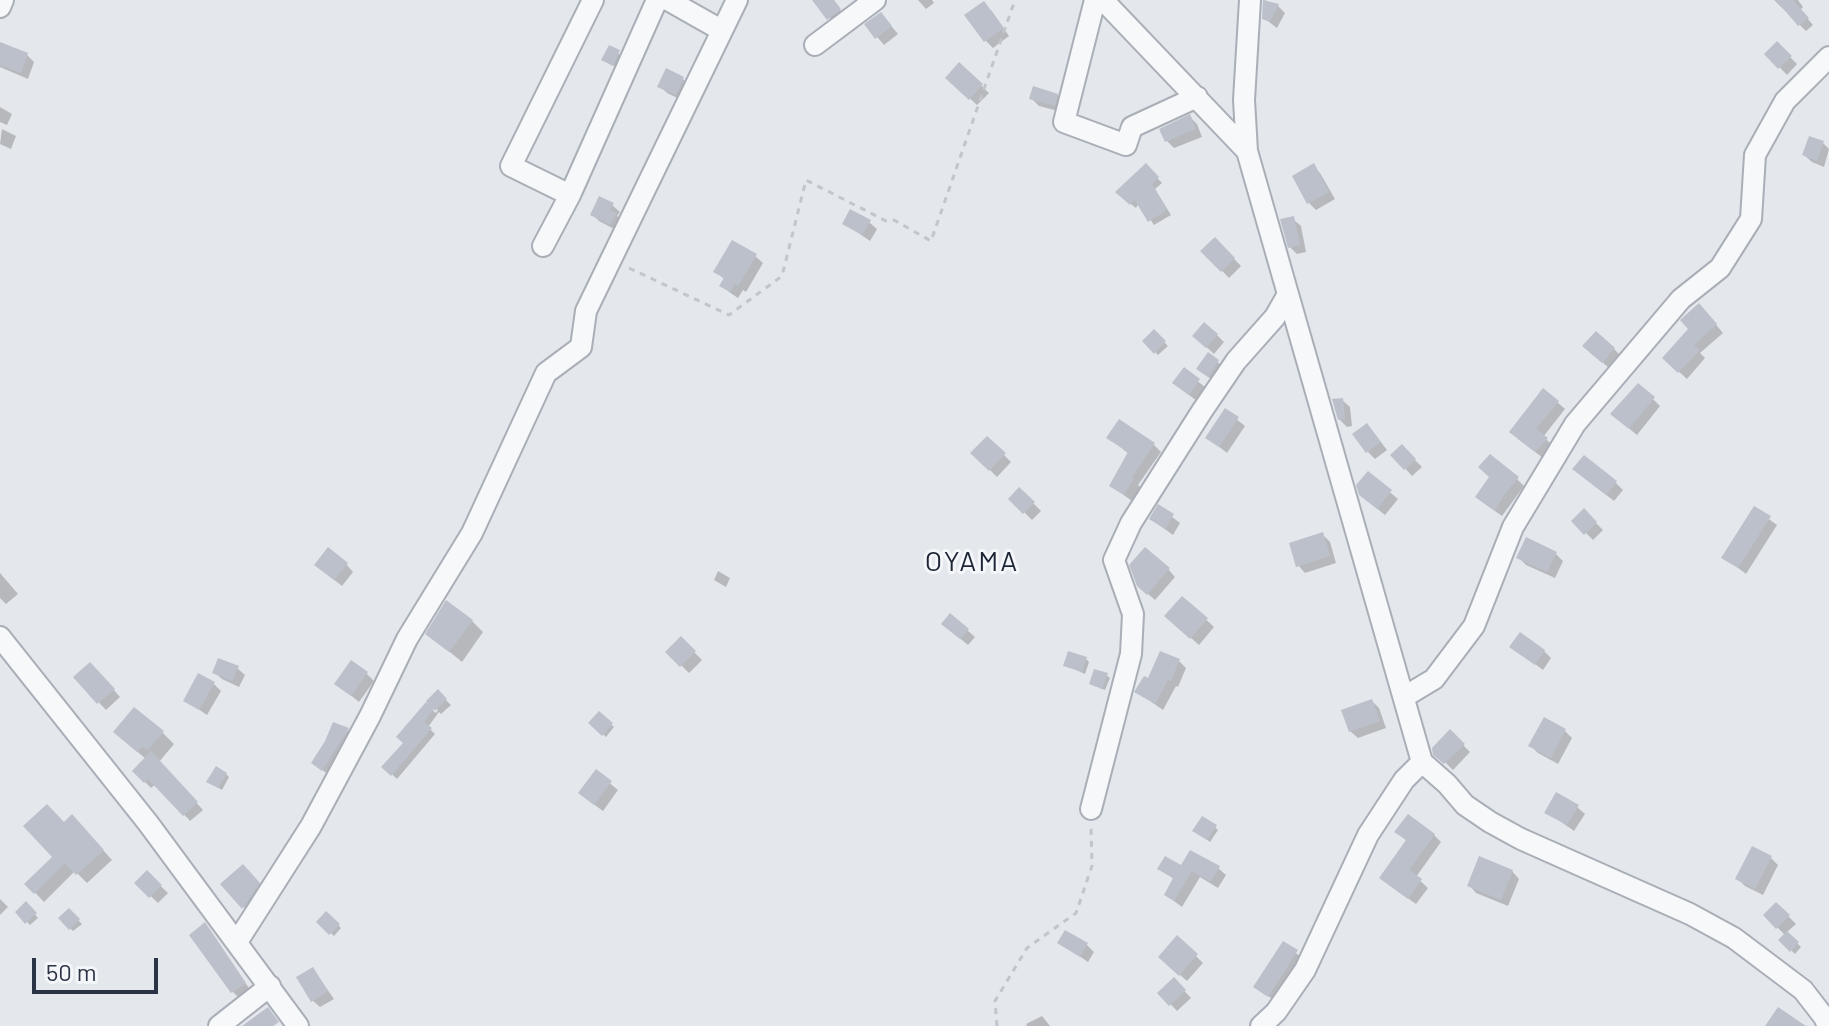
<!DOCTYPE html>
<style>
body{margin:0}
#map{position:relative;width:1829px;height:1026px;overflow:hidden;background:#e4e7ec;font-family:Barlow,sans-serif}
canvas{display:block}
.scale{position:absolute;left:32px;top:958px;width:126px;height:36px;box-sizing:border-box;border:4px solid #2b3445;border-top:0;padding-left:10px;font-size:24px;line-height:28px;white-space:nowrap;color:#2b3445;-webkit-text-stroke:6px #f4f6f9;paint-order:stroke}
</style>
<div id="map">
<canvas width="1829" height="1026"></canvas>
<div class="scale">50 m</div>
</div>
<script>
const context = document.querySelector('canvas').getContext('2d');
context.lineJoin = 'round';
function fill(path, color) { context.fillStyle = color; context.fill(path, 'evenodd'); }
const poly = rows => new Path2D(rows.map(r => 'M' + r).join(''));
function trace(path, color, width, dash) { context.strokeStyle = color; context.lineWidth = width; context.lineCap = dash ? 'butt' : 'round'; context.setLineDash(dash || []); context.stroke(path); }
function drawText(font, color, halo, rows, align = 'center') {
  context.font = font + ' Barlow,sans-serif'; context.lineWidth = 6; context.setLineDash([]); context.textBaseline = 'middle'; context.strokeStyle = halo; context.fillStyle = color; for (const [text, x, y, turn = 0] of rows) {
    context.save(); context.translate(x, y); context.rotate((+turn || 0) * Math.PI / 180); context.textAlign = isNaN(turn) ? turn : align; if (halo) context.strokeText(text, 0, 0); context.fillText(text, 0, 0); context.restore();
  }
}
fill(poly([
 [816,0,833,0,846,18,836,26],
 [918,0,932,0,934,3,926,9],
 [1264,0,1277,5,1285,13,1277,28,1264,18],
 [1774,0,1798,0,1803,7,1800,10,1813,25,1806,31],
 [991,10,1009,36,993,48,986,41],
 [881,14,898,34,884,45,867,25],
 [1777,44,1797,64,1787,75,1767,54],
 [0,46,27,55,34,62,28,79,0,67],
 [610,47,626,59,621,71,604,59],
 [959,65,989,93,977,105,948,78],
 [683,79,690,86,684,101,667,93,660,86],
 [1057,95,1064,103,1062,112,1039,106,1032,99],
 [0,107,12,114,7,125,0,122],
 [1190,117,1197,124,1202,137,1174,148,1167,141],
 [2,129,16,136,11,149,0,144],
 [1811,138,1823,143,1829,149,1824,167,1812,162,1804,155],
 [1146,166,1162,183,1155,189,1171,215,1154,225,1139,203,1136,208,1122,197],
 [1313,166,1320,173,1335,199,1316,210,1309,203],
 [612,205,620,212,617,216,623,221,618,231,599,221,592,214],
 [1293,219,1301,226,1306,252,1297,254,1290,247],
 [869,222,877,229,870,241,844,223],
 [1215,239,1241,266,1229,278,1203,251],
 [755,256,763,263,746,292,743,290,738,298,729,292,722,285,725,280,716,271],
 [1706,313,1723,333,1700,353,1705,358,1687,379,1664,358],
 [1154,332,1168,346,1158,355,1145,341],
 [1217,335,1224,342,1214,354,1202,343],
 [1614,349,1621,356,1610,369,1592,353],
 [1209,355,1221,365,1211,379,1202,372],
 [1184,370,1206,388,1197,401,1182,390],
 [1653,399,1660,406,1637,435,1620,421],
 [1342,400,1350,407,1352,426,1347,427,1339,419],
 [1557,402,1565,409,1543,437,1554,446,1543,458,1518,439],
 [1226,411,1245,426,1227,453,1208,438],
 [1374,433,1387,450,1375,459,1368,452],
 [987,438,1011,462,997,477,973,453],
 [1109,438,1153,444,1161,452,1138,485,1140,487,1132,501,1111,486,1129,454],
 [1402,447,1422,467,1412,476,1393,455],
 [1368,474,1398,499,1385,515,1369,502],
 [1582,476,1616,483,1623,490,1614,501],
 [1517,479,1524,486,1502,516,1485,504],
 [1020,490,1041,511,1032,520,1011,499],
 [1159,507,1180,523,1173,535,1151,519],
 [1755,509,1777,525,1746,574,1724,557],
 [1584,511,1603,530,1593,540,1574,521],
 [1322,534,1330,542,1336,563,1305,573,1298,565],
 [1556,554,1563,561,1555,578,1526,565,1518,557],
 [346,564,353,572,342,586,324,572],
 [1168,569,1175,577,1155,600,1147,593],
 [718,571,730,578,726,587,714,580],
 [0,573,18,594,6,604,0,598],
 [1183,598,1214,627,1199,645,1174,623],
 [472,621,483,632,462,662,428,634],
 [967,630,975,637,968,645,951,631],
 [681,639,702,660,689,673,668,652],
 [1512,647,1544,651,1551,658,1543,670],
 [1086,659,1089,662,1085,674,1065,665],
 [1179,661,1186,668,1178,687,1176,686,1163,710,1137,692],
 [237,668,245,675,239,687,222,679,214,672],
 [97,671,120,697,106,710,75,677],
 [367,674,374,681,359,702,337,684],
 [1106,675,1110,678,1105,690,1091,684],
 [214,684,221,691,207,715,185,700],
 [438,692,451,705,441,714,439,712,428,727,435,734,397,779,384,767,405,743,426,705,436,713,438,710,428,701],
 [1372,701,1379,708,1386,728,1358,738,1350,731],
 [599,714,614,727,606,737,591,723],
 [348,730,353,735,328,774,319,768],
 [1565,731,1572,738,1558,764,1538,753,1531,746],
 [1450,732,1470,752,1453,770,1440,757],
 [163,733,174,744,159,762,203,810,190,821,156,784,151,788,134,771,146,759,127,743],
 [596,772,618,790,603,811,588,800],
 [226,774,229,777,222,790,212,784],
 [1577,807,1585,814,1574,831,1547,812],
 [64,824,81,826,112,860,87,883,75,871,44,902,27,884,55,857],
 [1215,827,1218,830,1210,842,1198,833],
 [1397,832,1434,835,1441,842,1416,877,1428,888,1416,904,1389,885,1407,841],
 [1771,858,1778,865,1763,895,1745,886,1738,879],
 [1160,868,1218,868,1226,875,1218,888,1200,877,1182,907,1166,895,1175,880],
 [1512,871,1519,879,1508,906,1476,893,1469,885],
 [147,873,168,893,158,903,137,883],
 [250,873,266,891,251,915,223,884],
 [0,899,8,907,0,915],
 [26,904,38,918,30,925,17,912],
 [1776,904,1796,924,1786,933,1801,947,1795,954,1781,940,1785,935,1765,915],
 [69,911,82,924,73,931,61,919],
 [326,914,341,928,334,936,319,922],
 [205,925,251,991,240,999,232,991],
 [1060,943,1087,945,1094,952,1088,962],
 [1283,944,1304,959,1276,1002,1255,986],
 [1196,956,1203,963,1187,981,1160,957],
 [313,969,334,999,320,1007,312,1000],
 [1174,980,1191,998,1177,1011,1160,993],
 [1042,1016,1050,1026,1027,1026,1026,1024]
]), '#0003');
fill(poly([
 [812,0,834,0,841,9,827,20],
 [1263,0,1279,4,1270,22,1262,19],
 [1776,0,1793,0,1809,18,1798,26],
 [984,1,1004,28,984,42,964,15],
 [881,12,892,26,875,39,864,24],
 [1777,41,1792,56,1778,69,1764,54],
 [0,42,28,53,21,73,0,65],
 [609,45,620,50,613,66,601,60],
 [959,62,983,84,969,100,945,78],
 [666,68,684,77,676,95,657,87],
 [1033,86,1058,94,1055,106,1029,99],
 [1190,114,1196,129,1165,142,1159,129],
 [1809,136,1824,141,1817,161,1802,155],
 [1146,163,1159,177,1152,184,1167,210,1148,222,1134,199,1130,205,1115,192],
 [1314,163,1329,192,1307,204,1292,176],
 [599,196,614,203,610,210,617,213,610,225,590,215],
 [850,209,871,220,862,235,842,224],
 [1294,216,1300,245,1288,248,1280,219],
 [1215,237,1235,258,1221,272,1200,251],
 [732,240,757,254,738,286,735,284,730,292,719,286,724,278,713,272],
 [1699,303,1717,324,1694,345,1700,350,1678,373,1662,358,1688,329,1680,320],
 [1204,322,1218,334,1206,348,1192,336],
 [1154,329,1166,341,1154,354,1142,341],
 [1596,331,1615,348,1602,363,1582,346],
 [1208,352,1219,360,1208,377,1196,369],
 [1184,367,1200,379,1189,395,1172,383],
 [1638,383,1655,397,1629,429,1610,414],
 [1543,388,1559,401,1536,429,1548,438,1535,452,1509,432],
 [1343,398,1345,419,1338,420,1332,399],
 [1225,408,1239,417,1219,447,1205,438],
 [1119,419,1155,443,1132,477,1134,478,1124,495,1109,486,1128,452,1106,438],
 [1367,423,1381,442,1366,453,1352,434],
 [987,436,1006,453,989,471,970,453],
 [1402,444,1416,459,1404,470,1390,455],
 [1490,454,1519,477,1504,495,1495,511,1475,497,1489,477,1478,467],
 [1584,455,1617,481,1606,495,1572,469],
 [1368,471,1392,490,1377,509,1359,495,1356,485],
 [1019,487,1035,502,1023,514,1008,499],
 [1158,504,1174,514,1165,529,1149,519],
 [1754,506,1771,516,1738,568,1721,558],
 [1584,508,1597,522,1584,535,1571,521],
 [1323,532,1330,556,1296,567,1289,543],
 [1526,537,1557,552,1547,572,1516,558],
 [328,547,348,563,334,580,314,565],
 [1145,547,1170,568,1147,595,1137,586,1129,565],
 [1182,596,1208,618,1190,639,1164,616],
 [446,600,473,620,449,652,425,634],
 [950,613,969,629,960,639,941,624],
 [1520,632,1545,650,1535,665,1509,647],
 [681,636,696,651,680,667,665,652],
 [1068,651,1087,657,1082,672,1063,666],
 [1160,651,1180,659,1171,681,1168,680,1155,704,1134,692,1144,676,1148,678],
 [218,658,239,666,232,681,212,673],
 [351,660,368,672,351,696,334,684],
 [90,662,115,689,97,704,73,677],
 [1094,669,1108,673,1102,689,1089,684],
 [198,673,215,682,199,710,183,701],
 [438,689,447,699,435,711,434,709,424,722,432,728,391,776,381,767,403,743,396,737,426,702,429,705,426,701],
 [1372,699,1380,721,1349,732,1341,710],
 [134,707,164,731,148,750,142,747,137,752,113,732],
 [599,711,613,723,602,736,588,723],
 [1544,717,1566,729,1551,758,1528,746],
 [333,722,349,728,322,771,311,763,325,741],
 [1450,729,1465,744,1444,764,1433,755,1432,748],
 [151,751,198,802,183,816,148,779,144,783,132,771],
 [216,766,227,773,218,788,206,782],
 [596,769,612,781,594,805,578,793],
 [1556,792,1579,805,1567,825,1544,813],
 [47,804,64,822,72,814,104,850,76,875,65,863,34,894,24,884,52,857,23,826],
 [1408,814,1435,834,1409,870,1422,879,1408,899,1379,878,1406,840,1394,832],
 [1202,816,1217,825,1207,840,1192,831],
 [1752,846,1772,856,1755,889,1735,879],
 [1190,850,1220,866,1211,882,1192,871,1174,901,1164,895,1173,878,1157,869,1165,856,1181,865],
 [1479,856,1513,870,1501,900,1467,886],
 [243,864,260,883,242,909,220,884],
 [147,870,162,885,149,898,134,883],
 [26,901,37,913,25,924,15,912],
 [1776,902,1790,915,1776,929,1763,915],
 [69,908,80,919,69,930,58,918],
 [326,911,340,924,329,935,316,922],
 [205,922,246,983,231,993,189,935],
 [1065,930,1088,943,1080,957,1057,943],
 [1787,931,1799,942,1790,952,1778,940],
 [1177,935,1198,954,1179,976,1158,957],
 [1283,941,1298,950,1268,997,1253,987],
 [313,967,328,991,311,1002,296,977],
 [1174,977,1186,990,1169,1006,1157,993],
 [268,1007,279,1022,273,1026,242,1026],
 [1778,1007,1806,1026,1765,1026]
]), '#bbc0ca');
const street = poly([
 [668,0,721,30],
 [1095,0,1064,122,1126,145,1132,127,1197,97],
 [1103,0,1247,151],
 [1250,0,1244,100,1247,151,1422,762,1447,784,1465,805,1490,822,1521,839,1690,914,1734,938,1803,990,1824,1017,1828,1026],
 [0,7,3,0],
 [815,45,875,0],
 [570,195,511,166,593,0],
 [543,246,570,195,657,0],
 [0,637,148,823,298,1026],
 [1404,697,1434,679,1474,626,1513,527,1575,424,1681,299,1720,268,1751,219,1755,155,1785,101,1829,57],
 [1091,809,1131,654,1133,614,1114,560,1131,523,1202,411,1236,361,1275,317,1287,296],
 [237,942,311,826,370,716,407,639,472,533,546,373,581,347,586,311,737,0],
 [219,1026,270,986],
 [1261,1026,1276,1012,1305,970,1368,835,1404,780,1422,762]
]);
trace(street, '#a9aeb7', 24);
trace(poly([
 [629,268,729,315,782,276,806,180,886,221,894,220,931,241,1015,0],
 [997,1026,995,1001,1027,948,1076,913,1092,866,1091,827]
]), '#c2c5cb', 3, [6, 6]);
trace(street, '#f7f8fa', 20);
context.letterSpacing = '2px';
drawText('28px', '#1d2536', '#f4f6f9', [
 ["OYAMA",972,562]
]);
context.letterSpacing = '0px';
</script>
